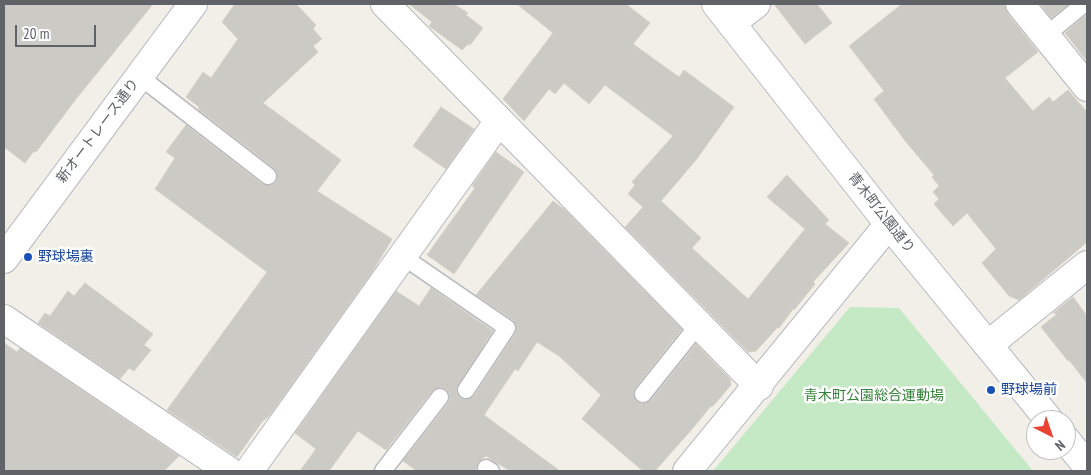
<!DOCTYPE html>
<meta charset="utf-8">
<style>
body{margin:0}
#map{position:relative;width:1091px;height:475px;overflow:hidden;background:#f1efe8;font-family:"PT Sans Narrow",sans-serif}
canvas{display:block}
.frame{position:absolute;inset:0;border:5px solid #5f6368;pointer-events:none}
.north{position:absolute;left:1026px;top:410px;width:50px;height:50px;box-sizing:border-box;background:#fff;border:1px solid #bfc1c3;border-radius:50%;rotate:139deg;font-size:14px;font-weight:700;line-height:20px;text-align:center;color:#5f6368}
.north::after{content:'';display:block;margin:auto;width:18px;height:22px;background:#ea4335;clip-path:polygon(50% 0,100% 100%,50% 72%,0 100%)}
.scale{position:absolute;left:15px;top:25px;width:81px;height:22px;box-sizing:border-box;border:2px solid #5f6368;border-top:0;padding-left:6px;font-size:15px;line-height:18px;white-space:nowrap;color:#5f6368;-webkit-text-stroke:4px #fff;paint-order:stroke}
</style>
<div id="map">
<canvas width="1091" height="475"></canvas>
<div class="frame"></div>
<div class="north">N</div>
<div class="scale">20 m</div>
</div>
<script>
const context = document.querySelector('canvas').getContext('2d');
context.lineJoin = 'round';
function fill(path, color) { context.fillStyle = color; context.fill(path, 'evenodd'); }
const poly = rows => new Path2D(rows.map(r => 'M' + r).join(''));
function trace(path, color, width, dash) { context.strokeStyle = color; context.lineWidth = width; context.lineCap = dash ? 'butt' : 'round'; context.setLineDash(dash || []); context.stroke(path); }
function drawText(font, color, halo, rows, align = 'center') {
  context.font = font + ' "PT Sans Narrow","Noto Sans JP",sans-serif'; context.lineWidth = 5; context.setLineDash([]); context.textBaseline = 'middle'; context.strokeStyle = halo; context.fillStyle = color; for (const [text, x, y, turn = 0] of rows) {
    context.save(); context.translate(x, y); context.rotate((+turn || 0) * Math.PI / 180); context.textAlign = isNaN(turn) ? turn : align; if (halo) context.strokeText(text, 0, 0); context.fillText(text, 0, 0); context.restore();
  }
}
fill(poly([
 [850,307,899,308,1033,471,713,471]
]), '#c5e8c5');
const building = poly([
 [4,4,153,4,76,99,36,152,34,151,25,163,4,147,4,4],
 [235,4,296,4,316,25,313,29,322,39,313,46,318,52,263,103,341,160,317,191,392,239,371,274,270,415,262,422,237,457,167,410,267,272,155,189,175,158,166,152,186,125,262,184,271,185,276,182,277,173,274,168,198,109,199,107,186,97,203,72,211,78,238,39,222,22,235,4],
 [409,4,454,4,468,13,466,15,483,28,470,45,468,44,462,50,429,26,432,22,409,4],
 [517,4,626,4,650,23,633,44,679,77,684,70,734,107,696,160,661,201,701,238,692,248,748,299,805,229,767,197,787,175,829,220,825,224,849,243,813,282,815,284,794,310,793,309,779,328,778,327,756,351,748,352,625,227,643,207,628,194,635,185,632,182,673,136,605,85,589,104,564,83,555,94,549,89,524,121,503,99,553,33,517,4],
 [774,4,817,4,832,23,805,44,774,4],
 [902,4,1005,4,1008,14,1038,52,1005,78,1033,111,1049,97,1053,102,1068,90,1087,112,1087,242,1019,300,1009,296,982,263,996,249,967,213,953,226,934,204,939,199,933,192,939,186,932,177,934,175,906,142,874,99,884,91,849,46,902,4],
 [1040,4,1069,4,1051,18,1040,4],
 [1087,14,1087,61,1065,33,1087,14],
 [441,107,474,129,446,169,413,146,441,107],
 [496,152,524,172,454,274,427,255,475,188,472,186,496,152],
 [553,201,565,210,682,329,635,388,633,393,636,401,642,404,651,400,696,344,730,379,731,385,713,406,710,407,693,428,655,471,643,471,582,419,601,395,559,356,537,342,518,371,515,369,484,415,560,471,510,471,486,456,478,462,475,471,417,471,403,461,448,403,450,398,449,393,446,389,441,387,432,391,386,450,358,431,329,471,300,471,316,449,295,433,396,291,419,306,431,288,493,331,456,389,457,394,461,399,466,400,474,396,515,334,517,328,513,320,476,295,553,201],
 [85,283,153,334,144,345,151,350,134,371,129,368,120,379,38,323,45,313,50,316,68,291,74,296,85,283],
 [1073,297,1087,316,1087,383,1069,360,1068,361,1041,327,1057,314,1053,313,1073,297],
 [4,343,17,352,20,348,179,456,164,471,4,471,4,343]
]);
fill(building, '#cccac5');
trace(building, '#d6d1c6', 1);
const lane = poly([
 [1045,36,1084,4],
 [139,76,268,176],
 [402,256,507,328,466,390],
 [643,394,699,324],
 [486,468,491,471],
 [383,471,440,397]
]);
const street = poly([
 [385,4,759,386],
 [1020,4,1087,87],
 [731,23,756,4],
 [4,319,229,471],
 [988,345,1087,265],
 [249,471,499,121]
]);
const secondary = poly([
 [716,4,889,224,1049,420],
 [4,259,193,4],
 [1066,440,1087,466],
 [687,471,889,224]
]);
trace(lane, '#b5b8bc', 19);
trace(street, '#b5b8bc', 30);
trace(secondary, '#b6babf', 30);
trace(lane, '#fff', 16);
trace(street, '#fff', 28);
trace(secondary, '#fff', 28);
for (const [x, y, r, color] of [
 [28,257,5,"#1a4fb4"],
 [991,390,5,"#1a4fb4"]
]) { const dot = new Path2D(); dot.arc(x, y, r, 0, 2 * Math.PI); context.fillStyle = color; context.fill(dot); trace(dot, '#fff', 2); }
drawText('14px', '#5f6368', '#fff', [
 ["新オートレース通り",98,131,-53],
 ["青木町公園通り",881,213,52]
]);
drawText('14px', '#164399', '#fff', [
 ["野球場裏",38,257],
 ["野球場前",1001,390]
], 'left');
drawText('14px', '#348238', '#fff', [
 ["青木町公園総合運動場",874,396]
]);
</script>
